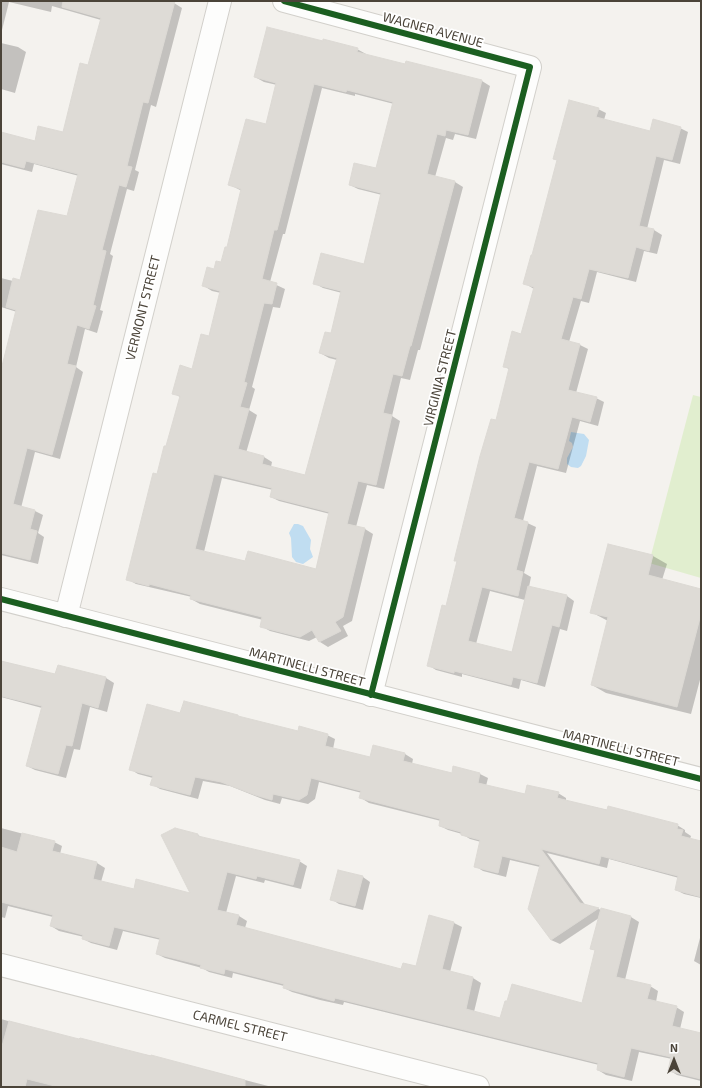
<!DOCTYPE html>
<style>
body{margin:0}
#map{position:relative;width:702px;height:1088px;overflow:hidden;background:#f4f2ee;font-family:"Exo 2",sans-serif}
canvas{display:block}
.frame{position:absolute;inset:0;border:2px solid #4b4439;pointer-events:none}
.north{position:absolute;left:654px;top:1040px;width:40px;height:40px;-webkit-text-stroke:3px #fff;paint-order:stroke;rotate:0deg;font-size:11px;font-weight:700;line-height:16px;text-align:center;color:#4b4439}
.north::after{content:'';display:block;margin:auto;width:14px;height:18px;background:#4b4439;clip-path:polygon(50% 0,100% 100%,50% 72%,0 100%)}
</style>
<div id="map">
<canvas width="702" height="1088"></canvas>
<div class="frame"></div>
<div class="north">N</div>
</div>
<script>
const context = document.querySelector('canvas').getContext('2d');
context.lineJoin = 'round';
function fill(path, color) { context.fillStyle = color; context.fill(path, 'evenodd'); }
const poly = rows => new Path2D(rows.map(r => 'M' + r).join(''));
function trace(path, color, width, dash) { context.strokeStyle = color; context.lineWidth = width; context.lineCap = dash ? 'butt' : 'round'; context.setLineDash(dash || []); context.stroke(path); }
function drawText(font, color, halo, rows, align = 'center') {
  context.font = font + ' "Exo 2",sans-serif'; context.lineWidth = 3.5; context.setLineDash([]); context.textBaseline = 'middle'; context.strokeStyle = halo; context.fillStyle = color; for (const [text, x, y, turn = 0] of rows) {
    context.save(); context.translate(x, y); context.rotate((+turn || 0) * Math.PI / 180); context.textAlign = isNaN(turn) ? turn : align; if (halo) context.strokeText(text, 0, 0); context.fillText(text, 0, 0); context.restore();
  }
}
fill(poly([
 [693,395,701,397,701,578,649,563]
]), '#e1eecf');
fill(poly([
 [571,432,584,434,589,440,586,456,581,466,578,468,571,467,567,464,567,458,573,447,572,443,569,441],
 [294,524,298,524,303,526,311,540,310,549,313,557,303,564,296,562,292,557,291,538,289,533]
]), '#c0ddf1');
fill(poly([
 [1,1,166,1,174,3,182,8,156,107,151,105,135,170,139,172,134,191,127,189,110,254,113,256,100,310,103,311,97,333,85,329,76,367,83,372,60,459,35,452,21,508,35,511,43,515,38,533,44,537,38,564,1,555,1,374,17,312,1,307,1,278,13,281,20,281,68,218,79,176,34,164,32,172,1,164,1,133,35,142,63,133,89,66,101,20,52,6,51,12,9,2,1,34],
 [1,43,18,47,26,52,15,93,1,89],
 [357,49,366,54,365,55,406,66,482,81,490,86,476,139,455,134,453,140,446,138,435,177,455,182,463,187,420,350,418,350,410,380,401,378,392,416,400,421,384,489,367,485,356,527,365,529,373,534,352,621,343,626,348,636,328,647,320,642,317,637,309,641,270,631,261,626,263,620,200,604,191,599,192,597,136,584,127,579,158,475,167,447,180,397,173,393,193,370,209,337,221,293,212,291,204,286,214,270,222,263,228,248,242,191,230,185,267,125,277,85,264,82,255,77],
 [322,88,355,96,355,94,394,104,377,170,350,185,358,189,382,195,364,265,314,283,323,288,342,293,331,334,320,353,329,358,337,360,306,476,271,467,272,462,264,457,246,453,257,415,249,410,255,389,252,387,273,307,280,308,285,289,270,282,283,234,285,234],
 [222,478,273,490,271,497,279,501,330,514,316,570,246,563,204,552],
 [598,109,606,113,604,120,650,132,680,128,688,132,680,164,664,160,647,229,654,230,662,235,657,254,644,251,636,282,597,272,589,303,581,301,569,342,580,345,588,349,576,393,596,398,604,402,598,426,580,421,566,473,537,466,523,521,536,527,524,573,531,577,529,587,567,596,574,601,567,631,560,629,545,687,521,680,519,689,462,674,462,677,436,670,428,665,447,608,458,562,455,560,497,422,510,370,504,366,522,335,534,289,524,283],
 [490,591,525,600,512,653,476,644],
 [609,545,653,556,667,564,662,580,701,590,701,676,691,714,606,693,592,685,608,621,591,612],
 [1,661,56,676,58,666,106,678,114,683,107,712,90,707,80,750,74,749,66,778,35,770,27,766,42,708,1,697],
 [181,714,299,732,327,735,335,739,333,749,371,758,374,746,405,754,413,759,412,764,452,774,480,774,488,778,486,786,525,795,558,793,566,798,566,801,677,825,685,830,685,832,691,836,690,839,701,842,701,898,684,894,676,890,679,878,609,859,607,868,547,853,586,906,631,917,639,922,625,980,650,986,658,991,656,1002,676,1007,684,1012,680,1029,701,1034,701,1081,677,1075,669,1070,672,1059,639,1052,632,1081,606,1075,598,1070,599,1065,344,1002,343,1005,320,1000,292,992,284,988,284,986,233,973,232,978,209,972,202,968,165,958,157,954,161,940,123,931,117,950,91,943,83,939,84,937,59,931,51,926,53,917,8,906,5,918,1,917,1,828,54,842,62,846,60,854,97,863,105,868,101,882,134,890,192,894,198,835,203,838,299,861,307,866,301,889,265,880,264,883,236,876,226,913,239,916,247,921,245,928,402,970,417,968,430,916,454,923,462,927,450,972,473,978,481,983,474,1012,501,1019,583,1004,596,951,592,948,599,918,560,944,551,940,540,867,510,860,506,877,483,871,475,866,481,842,470,839,462,834,448,830,440,826,441,821,369,803,361,798,362,793,319,782,315,799,308,804,282,798,280,804,265,800,230,786,203,781,198,799,160,789,152,784,153,778,138,774,130,769],
 [363,877,370,882,363,910,339,904,331,899],
 [701,934,701,965,694,961],
 [1,1019,80,1041,152,1056,272,1087,1,1087]
]), '#0003');
const building = poly([
 [63,1,175,1,148,103,143,102,127,166,132,167,126,187,119,185,102,250,106,251,93,305,96,306,89,329,77,325,67,364,76,366,52,455,27,448,13,504,35,510,30,529,37,531,30,560,1,553,1,370,16,310,6,307,13,278,20,280,38,210,67,216,78,174,26,161,24,168,1,162,1,132,35,141,38,126,63,132,80,63,88,65,101,18,62,7,63,1],
 [267,27,323,41,323,39,358,48,357,52,405,64,406,61,482,80,468,135,446,130,445,136,437,134,427,174,455,181,411,346,410,346,402,376,393,374,383,413,392,415,376,485,358,481,347,524,365,528,343,617,335,622,341,631,319,642,312,630,300,637,260,627,262,617,190,599,191,595,149,584,149,586,126,580,153,473,157,474,164,446,166,446,180,396,172,394,180,365,192,369,201,334,209,336,220,291,202,286,207,267,214,269,216,261,221,262,225,247,227,247,241,189,228,185,246,119,266,124,276,83,254,77,267,27],
 [314,84,346,92,347,90,393,102,376,168,354,163,349,185,381,193,364,264,321,253,313,284,341,291,331,333,325,332,319,353,337,358,305,475,262,464,264,456,238,449,249,409,240,407,247,383,244,382,264,303,272,304,277,283,262,279,274,230,277,230,314,84],
 [214,474,272,488,270,497,329,512,316,569,248,551,245,561,195,549,214,474],
 [569,100,599,108,596,117,650,131,653,119,681,127,672,160,656,156,639,226,654,229,649,251,636,247,628,278,589,269,581,299,573,297,561,339,580,344,568,390,597,397,590,422,572,417,558,469,529,462,514,518,528,522,516,570,523,572,518,596,482,587,468,641,512,652,528,586,567,595,559,627,552,625,537,683,513,677,511,685,454,671,454,673,427,666,442,605,446,606,457,561,454,561,480,456,491,419,496,420,509,368,503,367,512,331,521,334,534,287,523,284,531,255,532,255,557,160,553,159,569,100],
 [608,544,653,555,648,575,701,589,701,614,677,707,591,685,608,617,590,613,608,544],
 [1,661,55,674,58,665,106,677,98,708,82,703,72,746,66,745,58,774,26,766,42,706,1,696,1,661],
 [184,701,238,715,238,716,298,731,299,726,328,734,325,746,370,757,373,745,405,753,403,761,452,773,453,766,480,773,478,783,525,794,527,785,559,792,557,798,607,810,608,806,678,824,677,829,683,830,681,836,701,841,701,897,675,890,678,876,601,856,599,864,541,849,580,903,599,908,551,940,528,909,540,865,502,856,498,873,474,867,480,840,461,835,461,832,439,826,440,819,359,798,361,791,311,778,307,795,299,800,273,794,272,800,255,795,221,782,195,777,190,795,150,785,153,776,129,770,147,704,180,713,184,701],
 [175,828,198,834,198,836,300,860,293,885,257,876,256,879,227,872,217,910,239,915,236,925,401,969,403,963,416,966,429,915,454,922,442,969,473,977,466,1009,500,1018,505,1001,507,1001,512,984,582,1003,595,950,590,949,601,908,631,916,616,977,651,985,647,999,677,1006,672,1026,701,1033,701,1079,668,1071,671,1057,631,1048,624,1077,597,1070,598,1063,335,998,334,1001,311,995,283,988,284,984,225,969,224,974,200,968,201,965,156,954,160,938,114,927,109,946,82,939,83,935,50,926,53,915,1,902,1,847,17,852,22,833,55,841,52,851,97,862,93,879,134,889,136,879,190,893,161,835,175,828],
 [338,870,363,876,355,906,330,900,338,870],
 [9,1021,79,1039,80,1038,151,1056,151,1055,245,1080,245,1087,59,1087,27,1079,25,1087,1,1087,1,1050,9,1021]
]);
fill(building, '#dedbd6');
trace(building, '#dcd9d4', 1);
const minor = poly([
 [284,1,530,67,371,695],
 [66,616,220,1],
 [1,965,478,1087]
]);
const tertiary = poly([
 [1,599,701,779]
]);
trace(minor, '#d2d0cb', 24);
trace(tertiary, '#d2d0cb', 24);
trace(minor, '#fdfdfc', 22);
trace(tertiary, '#fdfdfc', 22);
trace(poly([
 [284,1,530,67,371,695],
 [1,599,701,779]
]), '#1b5e20', 6);
drawText('13px', '#4b4439', '#fff', [
 ["WAGNER AVENUE",433,30,15],
 ["VERMONT STREET",143,308,-76],
 ["VIRGINIA STREET",440,378,-76],
 ["MARTINELLI STREET",307,667,15],
 ["MARTINELLI STREET",621,748,14],
 ["CARMEL STREET",240,1026,14]
]);
</script>
